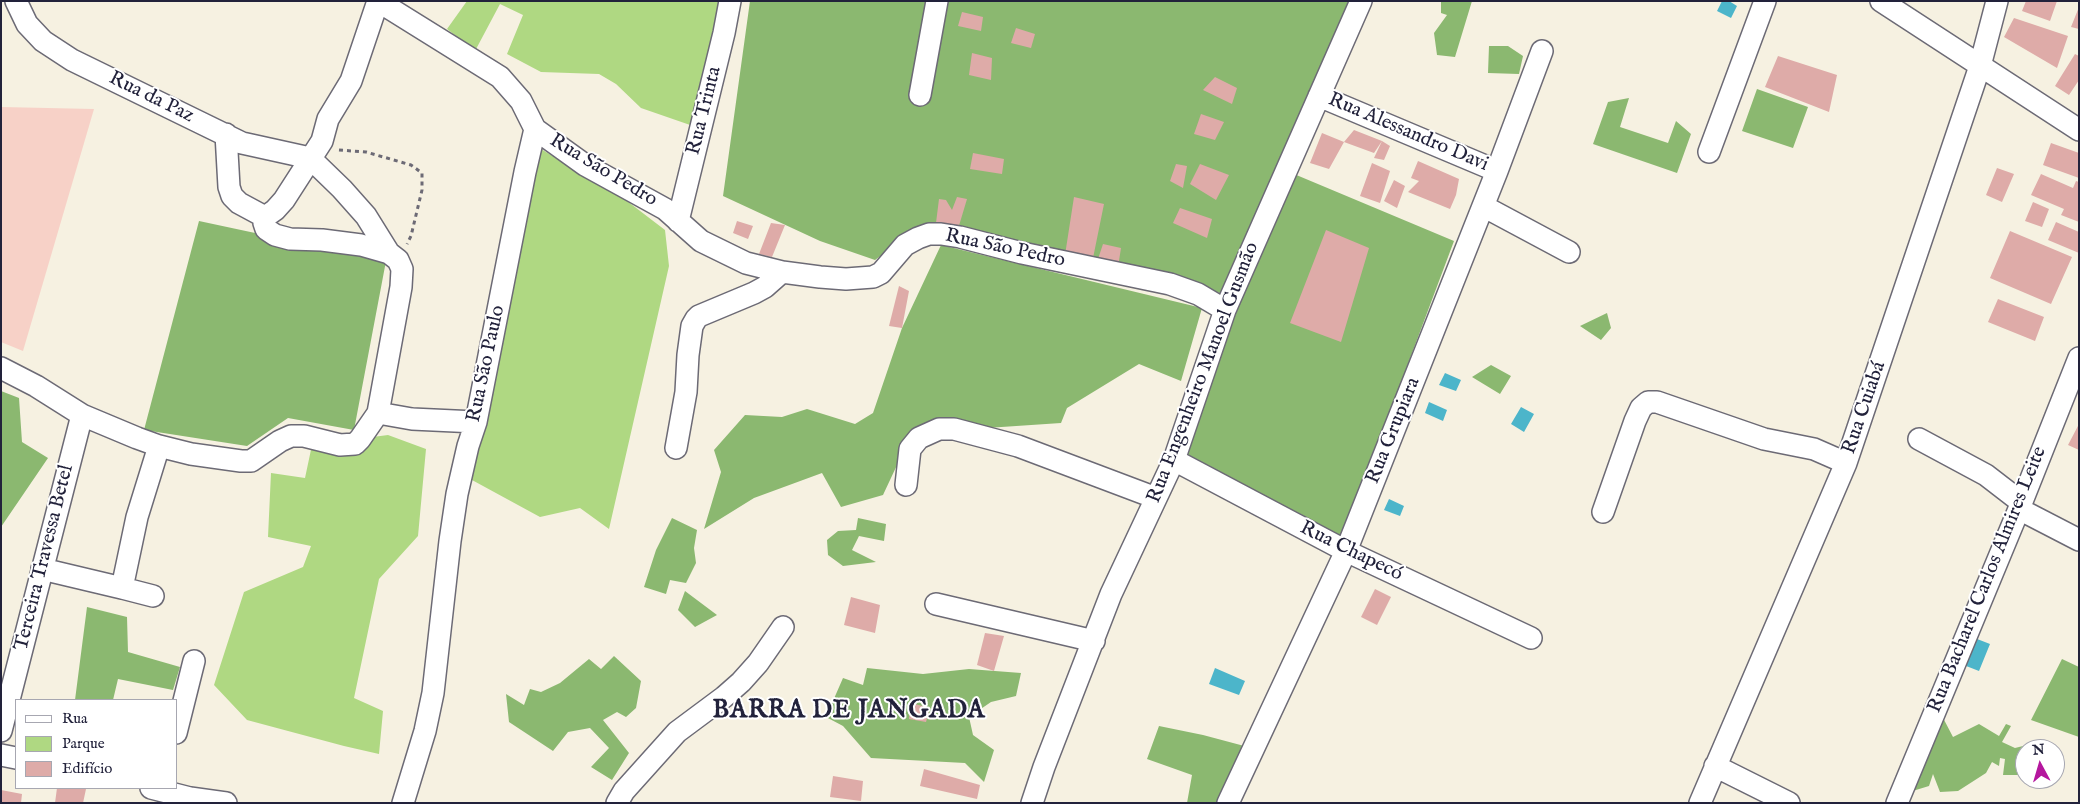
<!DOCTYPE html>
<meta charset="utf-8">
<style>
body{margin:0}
#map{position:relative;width:2080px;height:804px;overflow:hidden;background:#f6f1e1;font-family:"IM FELL English",serif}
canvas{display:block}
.frame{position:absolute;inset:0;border:2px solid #22223b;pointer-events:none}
.legend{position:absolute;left:15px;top:699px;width:162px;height:90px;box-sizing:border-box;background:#fff;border:1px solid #a7a7b1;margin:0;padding:6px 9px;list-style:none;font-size:15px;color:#22223b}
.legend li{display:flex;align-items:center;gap:10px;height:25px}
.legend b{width:25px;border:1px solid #a7a7b1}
.north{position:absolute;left:2015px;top:739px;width:50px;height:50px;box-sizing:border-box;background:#fff;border:1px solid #a7a7b1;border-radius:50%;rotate:354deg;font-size:14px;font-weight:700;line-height:20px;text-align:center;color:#22223b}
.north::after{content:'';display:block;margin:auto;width:18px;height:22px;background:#b5179e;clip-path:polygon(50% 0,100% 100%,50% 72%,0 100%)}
</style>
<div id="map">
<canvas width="2080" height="804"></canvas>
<div class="frame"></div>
<ul class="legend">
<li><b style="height:6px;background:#fff"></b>Rua</li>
<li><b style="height:14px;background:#afd882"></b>Parque</li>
<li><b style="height:14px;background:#deaba8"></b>Edifício</li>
</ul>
<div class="north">N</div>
</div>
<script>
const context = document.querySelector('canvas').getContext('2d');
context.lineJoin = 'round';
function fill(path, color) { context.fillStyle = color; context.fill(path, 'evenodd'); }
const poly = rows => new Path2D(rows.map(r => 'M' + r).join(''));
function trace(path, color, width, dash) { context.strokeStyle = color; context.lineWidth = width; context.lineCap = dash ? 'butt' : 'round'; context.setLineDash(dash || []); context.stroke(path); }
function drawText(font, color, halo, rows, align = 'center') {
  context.font = font + ' "IM FELL English",serif'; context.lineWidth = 4; context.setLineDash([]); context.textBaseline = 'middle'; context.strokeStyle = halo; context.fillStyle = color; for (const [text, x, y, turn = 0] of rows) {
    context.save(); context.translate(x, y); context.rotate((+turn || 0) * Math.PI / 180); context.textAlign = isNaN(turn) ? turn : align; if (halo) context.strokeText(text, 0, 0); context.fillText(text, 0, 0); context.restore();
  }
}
fill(poly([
 [1,107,94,109,23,351,1,342]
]), '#f7d1c7');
fill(poly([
 [467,1,723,1,693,126,641,108,616,84,599,74,541,72,507,54,523,15,500,4,475,51,447,29],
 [541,149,627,201,665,230,669,266,609,529,580,508,540,517,472,480],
 [388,435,426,449,418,536,379,579,354,698,383,711,379,754,344,746,247,720,214,685,244,592,303,567,311,546,268,537,271,473,305,478,312,445]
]), '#afd882');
fill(poly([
 [750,1,1360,1,1224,294,977,233,917,229,875,260,820,241,723,196],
 [1441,1,1472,1,1455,57,1437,55,1434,33,1447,15,1441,13],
 [1489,46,1508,46,1523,56,1519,74,1488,73],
 [1757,89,1808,107,1793,148,1742,131],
 [1629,98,1620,127,1668,143,1676,121,1691,134,1677,173,1593,144,1608,102],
 [1294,174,1454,241,1342,540,1182,453,1227,314],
 [199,221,386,261,354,430,288,418,247,446,144,430],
 [941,245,1202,308,1181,381,1139,364,1067,408,1061,423,912,433,883,495,841,507,822,473,754,498,704,529,721,472,714,450,745,415,782,417,807,409,855,424,873,413,902,328],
 [1607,313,1611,328,1601,340,1580,326],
 [1491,365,1511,376,1500,394,1472,377],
 [1,391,19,398,22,442,48,458,1,527],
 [672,518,697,530,694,548,696,563,686,583,670,580,666,594,644,587,656,550],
 [858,518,886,524,884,541,859,536,852,550,876,562,843,566,828,555,827,540,838,531,856,530],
 [685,591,717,615,695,627,678,610],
 [87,607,127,617,128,652,180,667,173,690,118,679,113,700,75,700],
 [614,656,641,681,636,708,626,717,617,712,603,720,629,753,612,780,591,767,609,748,590,728,568,732,553,751,509,722,506,694,524,705,530,689,541,692,560,683,589,659,601,669],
 [2062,659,2079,667,2079,737,2031,720],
 [867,668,923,674,969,669,1021,673,1016,696,991,702,969,717,973,735,994,750,984,782,965,763,871,758,843,726,826,717,843,678,863,685],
 [1941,714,1953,737,1979,724,1999,736,2006,724,2011,726,2002,742,2015,748,2031,744,2032,749,2025,749,2023,757,2025,775,2003,775,2005,759,2000,758,1999,766,1992,762,1986,773,1958,791,1940,792,1933,774,1929,786,1906,793],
 [1159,726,1203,735,1248,747,1220,803,1187,803,1192,775,1147,759]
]), '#8bb870');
fill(poly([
 [1722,1,1729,1,1737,6,1731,18,1717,11],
 [1445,373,1461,380,1456,391,1439,385],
 [1429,402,1447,410,1443,421,1425,413],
 [1521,407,1534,414,1524,432,1511,424],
 [1389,499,1404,506,1400,516,1384,510],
 [1972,637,1990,644,1979,671,1961,664],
 [1215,668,1245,681,1239,695,1209,684]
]), '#4cb5ca');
fill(poly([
 [2026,1,2057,1,2050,21,2022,11],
 [2079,7,2079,29,2071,27],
 [962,12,983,17,981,31,958,26],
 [2014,18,2068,36,2057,68,2004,37],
 [1016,28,1035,34,1031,48,1011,43],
 [972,53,992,58,991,80,969,75],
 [2075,54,2079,56,2079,80,2069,95,2055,86],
 [1778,56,1837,75,1829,112,1765,87],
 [1215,77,1237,88,1232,104,1203,90],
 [1201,114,1224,122,1215,140,1194,134],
 [1354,130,1382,141,1390,146,1384,160,1374,158,1382,141,1374,153,1344,142],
 [1322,133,1344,142,1329,169,1310,163],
 [2051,143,2079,153,2079,178,2043,165],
 [973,153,1004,159,1002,174,970,169],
 [1418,161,1459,179,1456,195,1450,209,1408,192,1419,181,1411,178],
 [1372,163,1390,171,1380,203,1360,196],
 [1176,164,1187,166,1183,188,1170,181],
 [1200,164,1229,175,1216,200,1190,184],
 [1997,168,2014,174,2002,202,1986,195],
 [2041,174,2073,188,2076,181,2079,182,2079,222,2061,215,2064,209,2031,195],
 [1394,180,1405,186,1397,208,1384,201],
 [957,197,967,199,958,229,936,223,939,199,946,200,952,210],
 [1074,197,1104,204,1092,263,1065,255],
 [2033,202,2049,209,2042,227,2025,221],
 [1180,208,1212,219,1207,238,1173,223],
 [737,221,753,226,748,239,733,233],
 [2056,222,2079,232,2079,253,2048,240],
 [771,223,785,225,772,257,759,254],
 [1326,230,1369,248,1341,342,1290,323],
 [2010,231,2072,257,2051,304,1990,278],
 [1103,244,1121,248,1118,267,1097,262],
 [899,286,909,291,902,328,889,326],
 [1998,299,2044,317,2035,341,1988,322],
 [2079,424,2079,450,2068,445],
 [1375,589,1391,597,1377,625,1361,617],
 [851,597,880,605,875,633,844,625],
 [985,633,1004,636,994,671,977,665],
 [911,703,930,708,926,722,909,719],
 [924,769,980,785,977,799,920,786],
 [833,776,863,781,861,801,830,797],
 [57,788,86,789,83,803,55,803],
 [1,790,22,794,21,803,1,803]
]), '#deaba8');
const minor = poly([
 [16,1,27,24,43,41,72,60,242,143,310,158],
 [378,1,500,77,521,101,535,129,525,172,476,422,468,446,457,494,450,541,433,693,425,731,403,803],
 [378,1,351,81,328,119,322,141,284,200,275,210,265,217,264,223,266,229,275,235,290,239,322,240,361,245,389,253,398,260,402,269,401,287,378,413],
 [1881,1,2079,130],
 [920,95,937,1],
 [1319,96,1497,171],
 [535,129,585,165,665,209,701,241,746,263,782,272,820,277,846,279,873,277,881,273,905,245,918,238,929,234,941,234,960,237,1022,253,1170,284,1198,294,1225,310],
 [226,134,229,187,232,196,239,203,265,217],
 [1709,152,1765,1],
 [310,158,342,189,366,216,389,253],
 [1483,206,1569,252],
 [678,221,724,33,730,1],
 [1,368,36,386,82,415,137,438,159,446,191,454,241,461,251,461,280,441,291,436,304,436,340,445,355,444,360,439,378,413,412,419,476,422],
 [1919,439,1986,475,2021,502],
 [676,448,686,392,688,355,692,326,696,319,699,316,754,293,765,287,782,272],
 [1174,460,1346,551,1531,638],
 [906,485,910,449,919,438,939,429,954,429,1018,446,1156,498],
 [2019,509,2079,540],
 [1603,512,1635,421,1641,408,1648,402,1657,402,1764,439,1814,449,1846,463],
 [42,569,122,588],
 [153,596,122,588,137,517,159,446],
 [936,604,1094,641],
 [1,731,82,415],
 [176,733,194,661],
 [1,755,16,758],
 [1715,766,1789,803],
 [151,788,190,798,226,803],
 [617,803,624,791,677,732,724,697,741,682,758,663,783,627],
 [1032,803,1044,767,1111,594,1174,460,1225,310,1361,1],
 [1228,803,1346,551,1497,171,1542,51],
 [1700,803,1846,463,1980,66,1997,1],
 [1897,803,2019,509,2079,358]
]);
trace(minor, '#6c6a75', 24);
trace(poly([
 [339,150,366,152,411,165,422,173,422,190,411,236,407,244]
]), '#6c6a75', 3, [4, 4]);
trace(minor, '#fff', 21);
drawText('20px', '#22223b', '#fff', [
 ["Rua da Paz",151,98,26],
 ["Rua Trinta",705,111,-76],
 ["Rua Alessandro Davi",1408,133,23],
 ["Rua São Pedro",603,171,31],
 ["Rua São Pedro",1005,249,12],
 ["Rua São Paulo",487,364,-78],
 ["Rua Engenheiro Manoel Gusmão",1204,373,-69],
 ["Rua Cuiabá",1865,408,-71],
 ["Rua Grupiara",1394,431,-68],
 ["Rua Chapecó",1351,552,26],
 ["Terceira Travessa Betel",45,558,-76],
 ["Rua Bacharel Carlos Almires Leite",1988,580,-68]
]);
context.letterSpacing = '1px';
drawText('bold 25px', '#22223b', '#fff', [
 ["BARRA DE JANGADA",849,712]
]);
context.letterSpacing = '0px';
</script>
